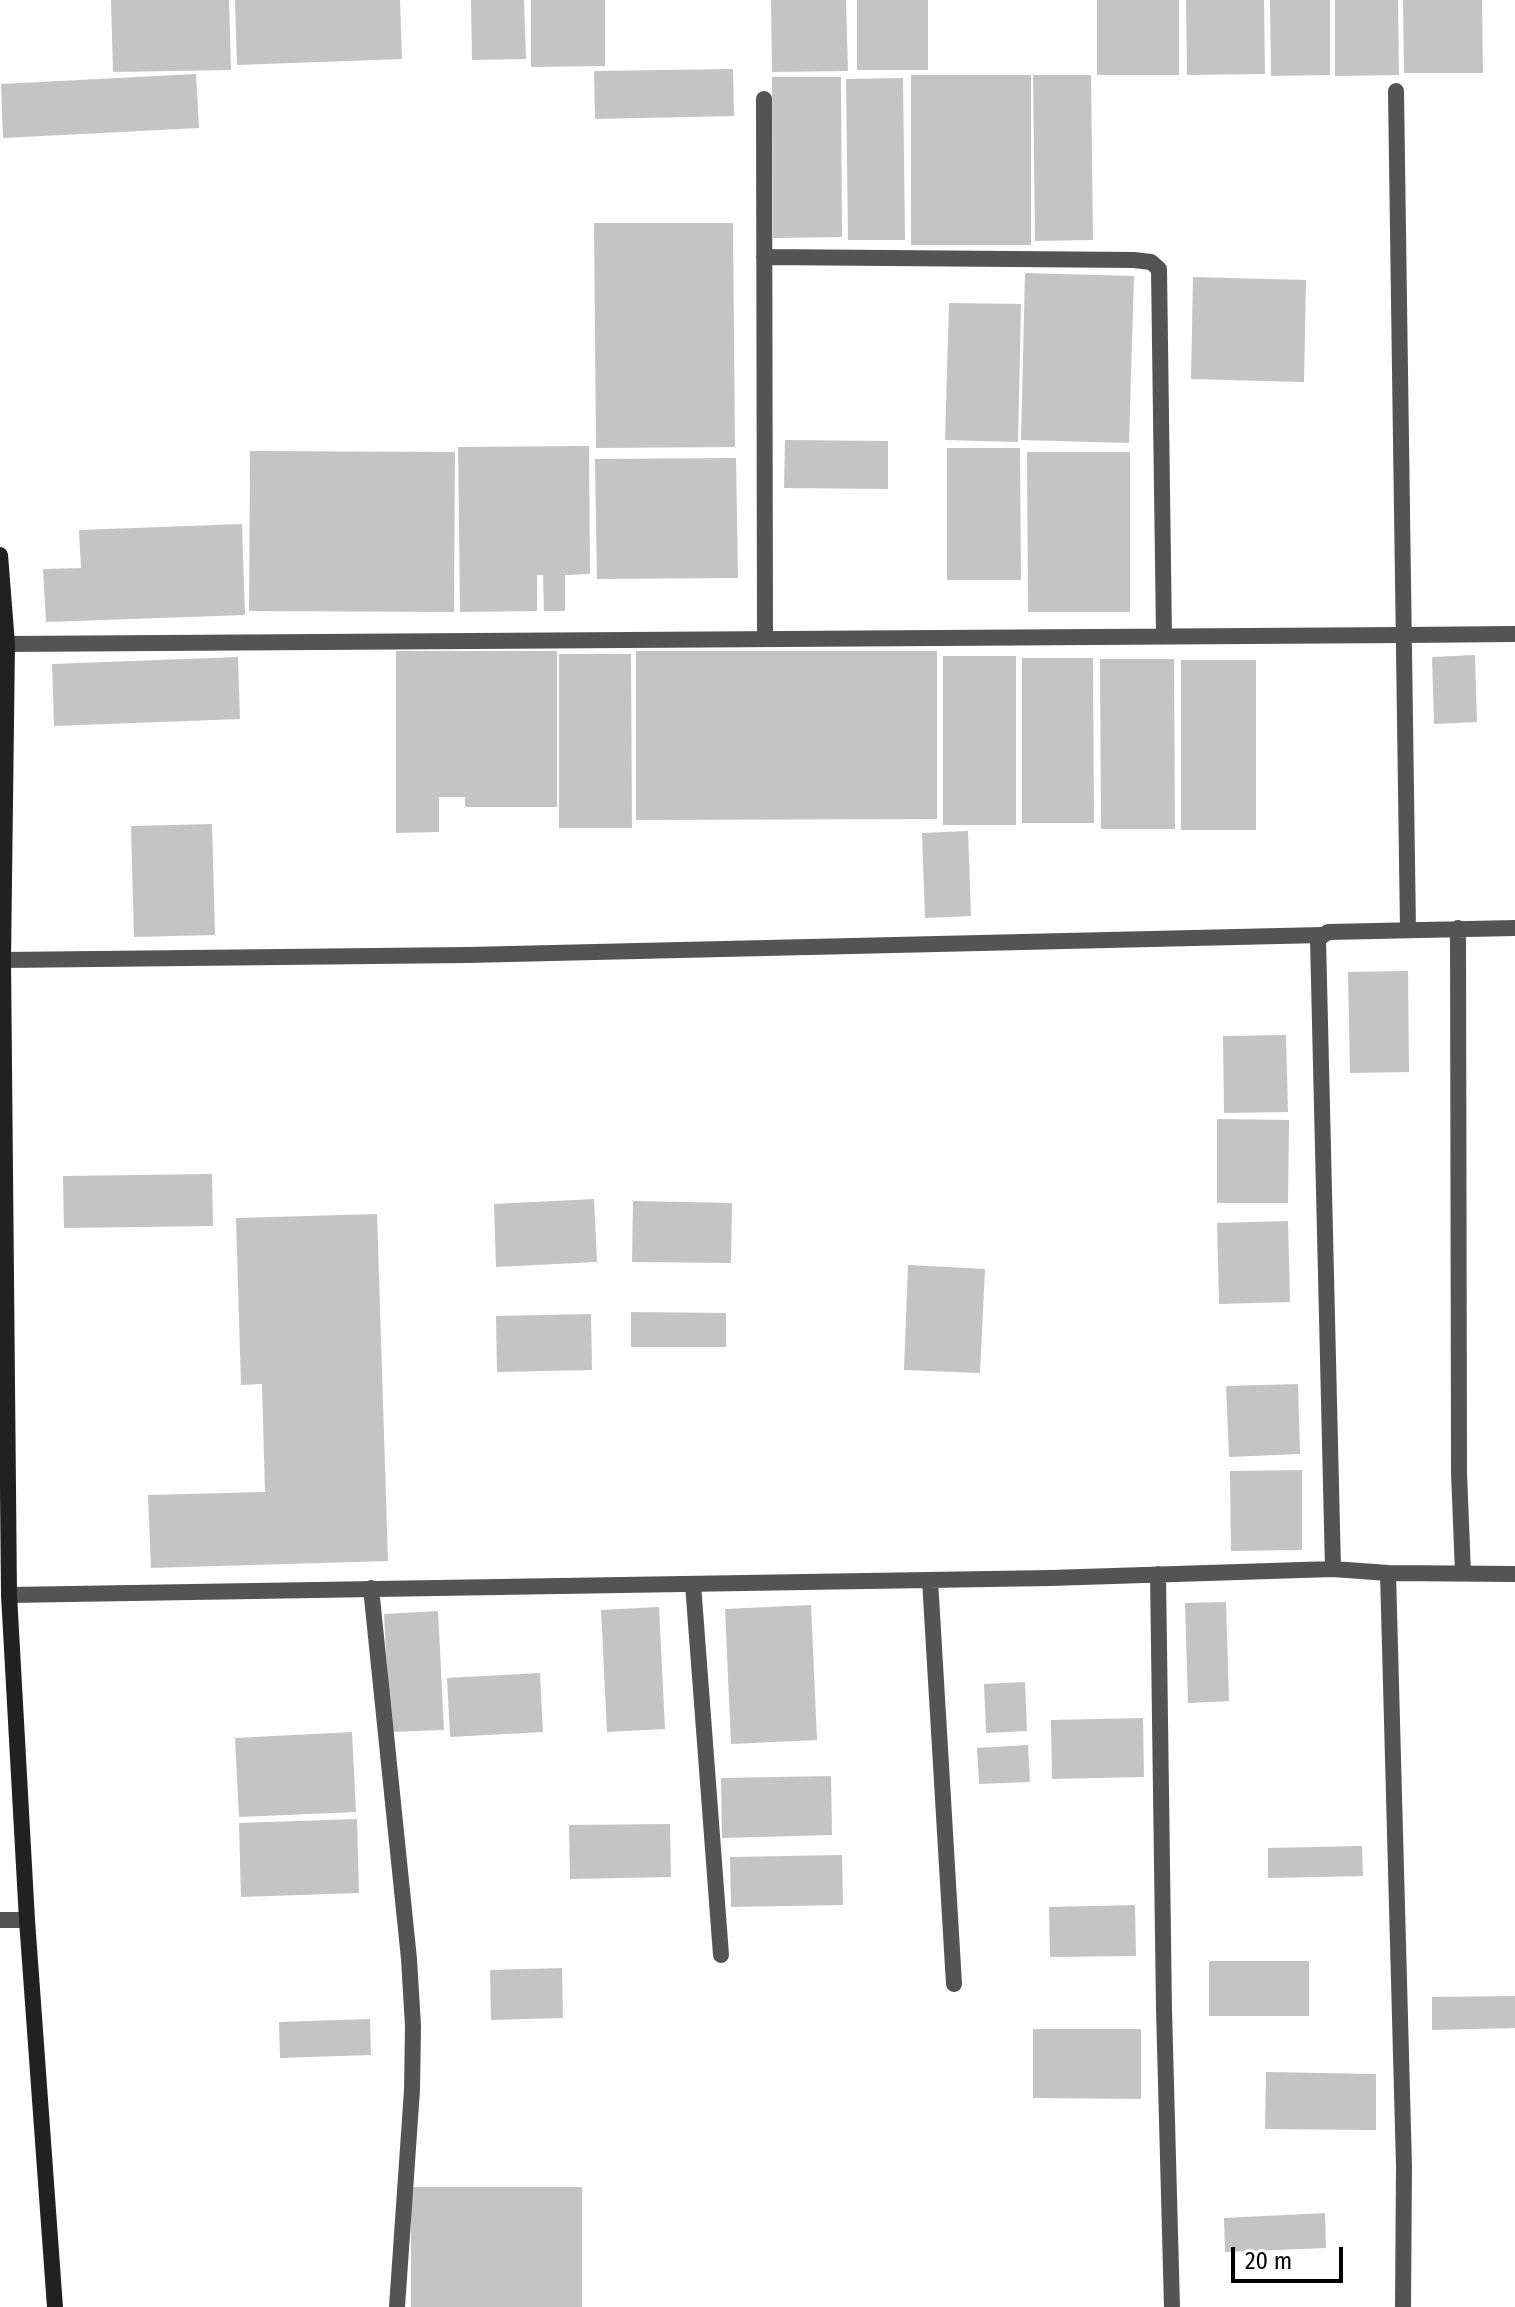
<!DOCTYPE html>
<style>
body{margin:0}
#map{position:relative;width:1515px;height:2307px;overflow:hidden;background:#fff;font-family:"Fira Sans Condensed",sans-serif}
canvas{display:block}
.scale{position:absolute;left:1231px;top:2247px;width:112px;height:36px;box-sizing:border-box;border:4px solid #000;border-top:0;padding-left:10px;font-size:24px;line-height:28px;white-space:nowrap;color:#000;-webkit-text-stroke:6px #fff;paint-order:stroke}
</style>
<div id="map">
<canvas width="1515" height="2307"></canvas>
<div class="scale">20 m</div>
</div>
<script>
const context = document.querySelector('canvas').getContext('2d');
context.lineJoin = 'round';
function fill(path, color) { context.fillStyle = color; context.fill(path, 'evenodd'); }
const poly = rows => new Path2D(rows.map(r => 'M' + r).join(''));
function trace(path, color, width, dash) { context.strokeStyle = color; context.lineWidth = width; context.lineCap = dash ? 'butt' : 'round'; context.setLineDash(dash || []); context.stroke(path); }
fill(poly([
 [111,0,229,0,231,70,113,72],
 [235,0,400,0,402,59,237,65],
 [471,0,524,0,526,59,472,60],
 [531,0,605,0,605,66,531,67],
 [771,0,846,0,848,71,772,72],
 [857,0,928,0,928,70,857,70],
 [1097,0,1179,0,1179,75,1097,75],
 [1186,0,1264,0,1265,74,1187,75],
 [1270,0,1330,0,1330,75,1271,76],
 [1335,0,1398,0,1399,75,1335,76],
 [1403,0,1482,0,1483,73,1404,73],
 [733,69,734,116,595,119,594,71],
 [196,74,199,128,3,138,1,84],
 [911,75,1031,75,1031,245,911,245],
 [1033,75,1091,75,1093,240,1035,241],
 [772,77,841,77,842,237,773,238],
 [903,78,905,240,848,240,846,79],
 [594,223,733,223,735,447,596,448],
 [1025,273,1134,276,1129,443,1021,440],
 [1193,277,1306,280,1304,382,1191,379],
 [949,303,1021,304,1018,442,945,440],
 [785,440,888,441,888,489,784,488],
 [589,446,590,574,565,575,565,611,544,611,543,575,537,575,537,611,460,612,458,447],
 [947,448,1020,448,1021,580,947,580],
 [250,451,455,452,454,612,249,611],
 [1027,452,1130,452,1130,612,1028,612],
 [736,458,738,578,597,579,595,459],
 [242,524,245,615,46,622,43,569,81,568,79,530],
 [396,651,557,651,557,807,465,807,465,797,439,797,439,832,396,833],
 [636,651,937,651,937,819,636,820],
 [559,654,631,654,632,828,559,828],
 [1475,655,1477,722,1434,724,1432,657],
 [943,656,1016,656,1016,825,943,825],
 [238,657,240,719,54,726,52,664],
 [1022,658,1093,658,1094,823,1022,823],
 [1100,659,1174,659,1175,829,1101,829],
 [1181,660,1256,660,1256,830,1181,830],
 [212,824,215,935,134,937,131,826],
 [968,831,971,916,925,918,922,833],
 [1408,971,1409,1072,1350,1073,1348,972],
 [1286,1035,1288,1112,1224,1113,1223,1036],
 [1217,1119,1289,1120,1288,1203,1217,1203],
 [212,1174,213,1226,64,1228,63,1176],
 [594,1199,597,1262,496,1267,494,1204],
 [633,1201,732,1203,731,1263,632,1262],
 [377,1214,388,1561,151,1568,148,1495,265,1492,262,1384,241,1385,236,1218],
 [1288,1221,1290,1302,1219,1304,1217,1223],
 [908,1265,985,1269,980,1373,904,1370],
 [631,1312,726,1313,726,1347,631,1347],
 [591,1314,592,1370,497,1372,496,1316],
 [1298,1384,1300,1454,1229,1457,1226,1386],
 [1302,1470,1302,1550,1231,1551,1230,1471],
 [1226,1602,1229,1701,1188,1703,1185,1603],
 [811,1605,817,1740,731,1744,725,1609],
 [659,1607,665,1729,607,1732,601,1610],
 [438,1611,444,1730,390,1732,384,1614],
 [540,1673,543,1732,450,1737,447,1678],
 [1025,1682,1027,1731,986,1733,984,1684],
 [1143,1718,1144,1777,1052,1779,1051,1720],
 [352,1732,356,1812,239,1817,235,1738],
 [1028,1745,1030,1782,979,1784,977,1748],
 [831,1776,832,1835,722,1838,721,1778],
 [357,1819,359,1893,241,1897,239,1823],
 [670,1824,671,1877,570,1879,569,1825],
 [1362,1846,1363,1876,1268,1878,1268,1848],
 [842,1855,843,1905,731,1907,730,1857],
 [1135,1905,1136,1956,1050,1957,1049,1907],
 [1209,1961,1309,1961,1309,2016,1209,2016],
 [562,1968,563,2018,491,2020,490,1970],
 [1515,1996,1515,2028,1432,2030,1432,1997],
 [370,2019,371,2055,280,2058,279,2022],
 [1033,2029,1141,2029,1141,2099,1033,2098],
 [1266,2072,1376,2074,1376,2130,1265,2129],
 [411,2187,582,2187,582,2307,411,2307],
 [1325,2213,1326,2248,1225,2252,1224,2218]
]), '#c4c4c4');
trace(poly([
 [764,99,765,638],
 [764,257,1134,260,1151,262,1159,269,1164,636],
 [7,644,1404,635],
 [3,960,467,955,1322,935],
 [693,1584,721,1955],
 [371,1588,409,1959,413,2026,412,2090,397,2307]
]), '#545454', 16);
trace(poly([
 [1396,91,1408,930],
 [1404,635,1515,634],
 [1458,928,1459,1473,1463,1573],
 [1333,1569,1318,939,1328,932,1515,928],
 [1388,1573,1404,2166,1403,2307],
 [1158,1574,1164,2009,1172,2307],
 [930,1580,954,1984],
 [9,1595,1050,1578,1333,1569,1388,1573,1515,1574],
 [0,1920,27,1920]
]), '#545454', 16);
trace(poly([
 [0,555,7,644,3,960,9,1595,27,1920,55,2307]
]), '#212121', 16);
</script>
